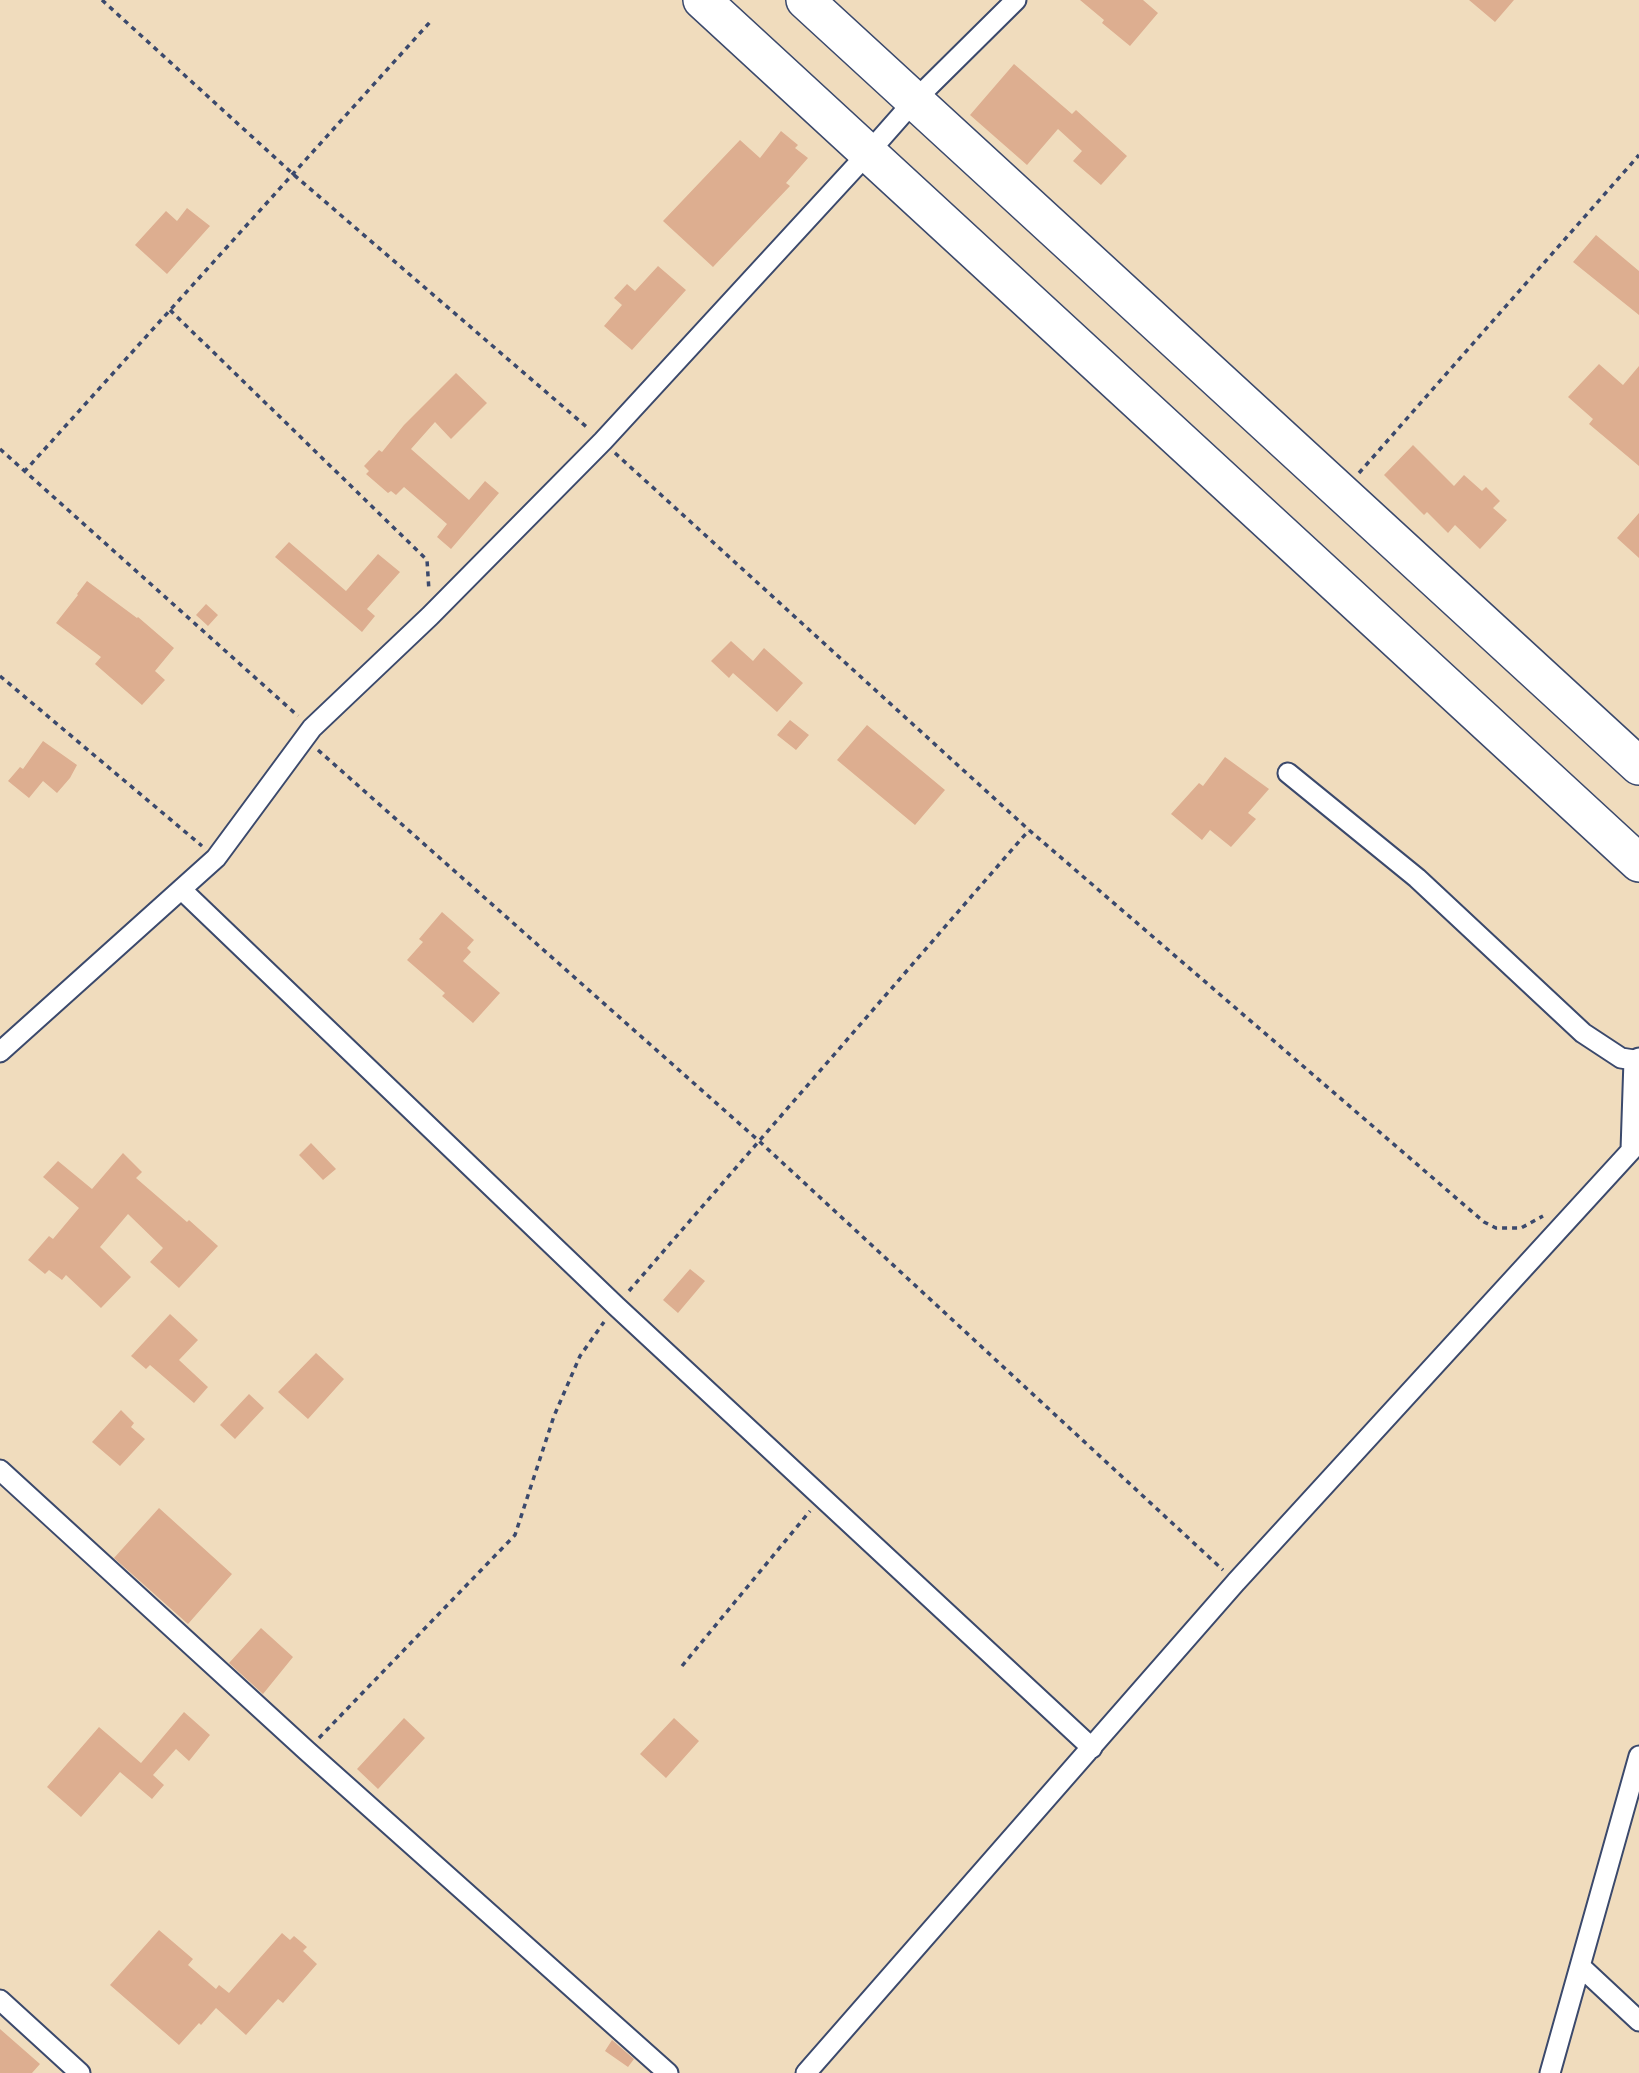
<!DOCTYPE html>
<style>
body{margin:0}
canvas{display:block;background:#f0dcbd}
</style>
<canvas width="1639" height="2073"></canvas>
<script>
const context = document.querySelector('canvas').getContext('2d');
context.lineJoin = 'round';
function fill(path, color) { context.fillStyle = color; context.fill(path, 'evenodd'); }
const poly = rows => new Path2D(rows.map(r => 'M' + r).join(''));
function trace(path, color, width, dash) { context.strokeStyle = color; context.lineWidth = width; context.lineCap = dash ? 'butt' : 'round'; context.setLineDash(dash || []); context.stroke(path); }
fill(poly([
 [1080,0,1143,0,1158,13,1130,46,1102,23,1104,20],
 [1469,0,1514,0,1495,22],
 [1014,64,1072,114,1076,110,1127,156,1101,185,1073,161,1082,151,1058,129,1027,165,970,115],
 [781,131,798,145,795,148,808,158,786,183,790,186,713,267,663,221,740,140,760,158],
 [187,208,210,226,167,274,135,245,166,211,177,221],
 [1596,235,1639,271,1639,315,1573,262],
 [658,266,686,290,632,350,604,326,622,305,614,298,627,284,635,291],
 [1599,364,1623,385,1639,366,1639,466,1589,424,1593,419,1568,397],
 [456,373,487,403,451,439,435,422,411,449,469,500,485,481,499,493,451,549,437,537,447,524,404,487,396,495,391,491,388,493,366,474,369,471,364,466,379,450,382,452,404,425],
 [1413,445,1454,486,1464,475,1482,491,1486,487,1500,501,1493,508,1507,520,1480,549,1455,525,1448,533,1427,512,1424,515,1384,475],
 [1639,513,1639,558,1617,538],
 [289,542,346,591,378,554,400,572,367,609,375,616,362,632,275,557],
 [87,581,137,618,138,617,174,648,155,671,165,680,142,705,95,664,101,657,56,623,78,595,77,594],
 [206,604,218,615,208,626,196,615],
 [731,641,753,661,764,648,803,683,777,712,733,673,729,678,711,661],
 [790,720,809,735,796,750,777,735],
 [867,725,945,790,915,825,837,760],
 [43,741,77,765,70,778,57,793,43,781,29,798,8,781,20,767,23,769],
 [1225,757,1269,789,1248,813,1256,819,1231,847,1210,830,1202,840,1171,814,1199,783,1203,786],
 [442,912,474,940,467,948,471,952,463,961,500,993,473,1023,442,996,445,993,407,960,423,942,419,939],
 [311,1143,336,1169,323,1180,299,1155],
 [123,1153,142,1172,136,1178,187,1222,189,1220,218,1246,179,1288,150,1262,163,1248,128,1214,100,1247,131,1277,101,1308,66,1275,62,1280,49,1270,45,1274,28,1260,49,1236,53,1239,79,1208,43,1177,58,1161,92,1189],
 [690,1269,705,1281,678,1313,663,1300],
 [170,1314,198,1340,179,1360,208,1387,194,1403,150,1365,146,1369,131,1356],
 [316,1353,344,1379,308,1419,278,1392],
 [249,1394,264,1408,235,1439,220,1425],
 [121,1410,134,1423,131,1427,145,1439,120,1466,92,1442],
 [159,1508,232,1574,188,1624,114,1558],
 [261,1628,293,1657,263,1694,229,1663],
 [184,1712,210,1735,189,1761,176,1749,153,1775,164,1785,152,1799,120,1772,81,1817,47,1787,99,1727,141,1763],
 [404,1718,425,1738,378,1789,357,1769],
 [674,1718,699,1741,666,1778,640,1754],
 [159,1930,193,1959,188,1965,216,1989,219,1985,229,1993,282,1933,290,1940,294,1936,307,1947,303,1951,317,1964,283,2003,278,1999,246,2035,216,2008,201,2025,199,2023,179,2045,110,1985],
 [0,2029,40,2064,32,2073,0,2073],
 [612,2040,634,2059,628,2067,605,2051]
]), '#ddae90');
const street = poly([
 [1288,773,1417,878,1583,1033,1621,1058,1634,1060,1639,1058],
 [182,890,616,1306,1092,1748],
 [0,1052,216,858,312,728,430,616,603,441,869,152,914,101,1016,0],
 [1631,1150,1634,1060],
 [0,1470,307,1751,668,2073],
 [1580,1966,1639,2021],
 [0,2000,80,2073],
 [806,2073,1236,1582,1639,1142],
 [1550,2073,1639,1756]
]);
const highway = poly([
 [702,0,1639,863],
 [805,0,1639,766]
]);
trace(street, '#3b496c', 23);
trace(highway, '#3b496c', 40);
trace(poly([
 [102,0,293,174,589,429],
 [170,310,427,560,429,591],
 [0,449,298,716],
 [615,453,1029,830,1484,1222,1496,1228,1521,1228,1543,1216],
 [24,472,430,22],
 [1359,473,1639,155],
 [0,676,202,846],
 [318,750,759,1141,1223,1570],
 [629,1291,1029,830],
 [682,1666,810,1511],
 [319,1738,515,1535,554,1416,580,1356,604,1322]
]), '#3b496c', 3.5, [5, 5]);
trace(street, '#fff', 19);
trace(highway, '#fff', 37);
</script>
